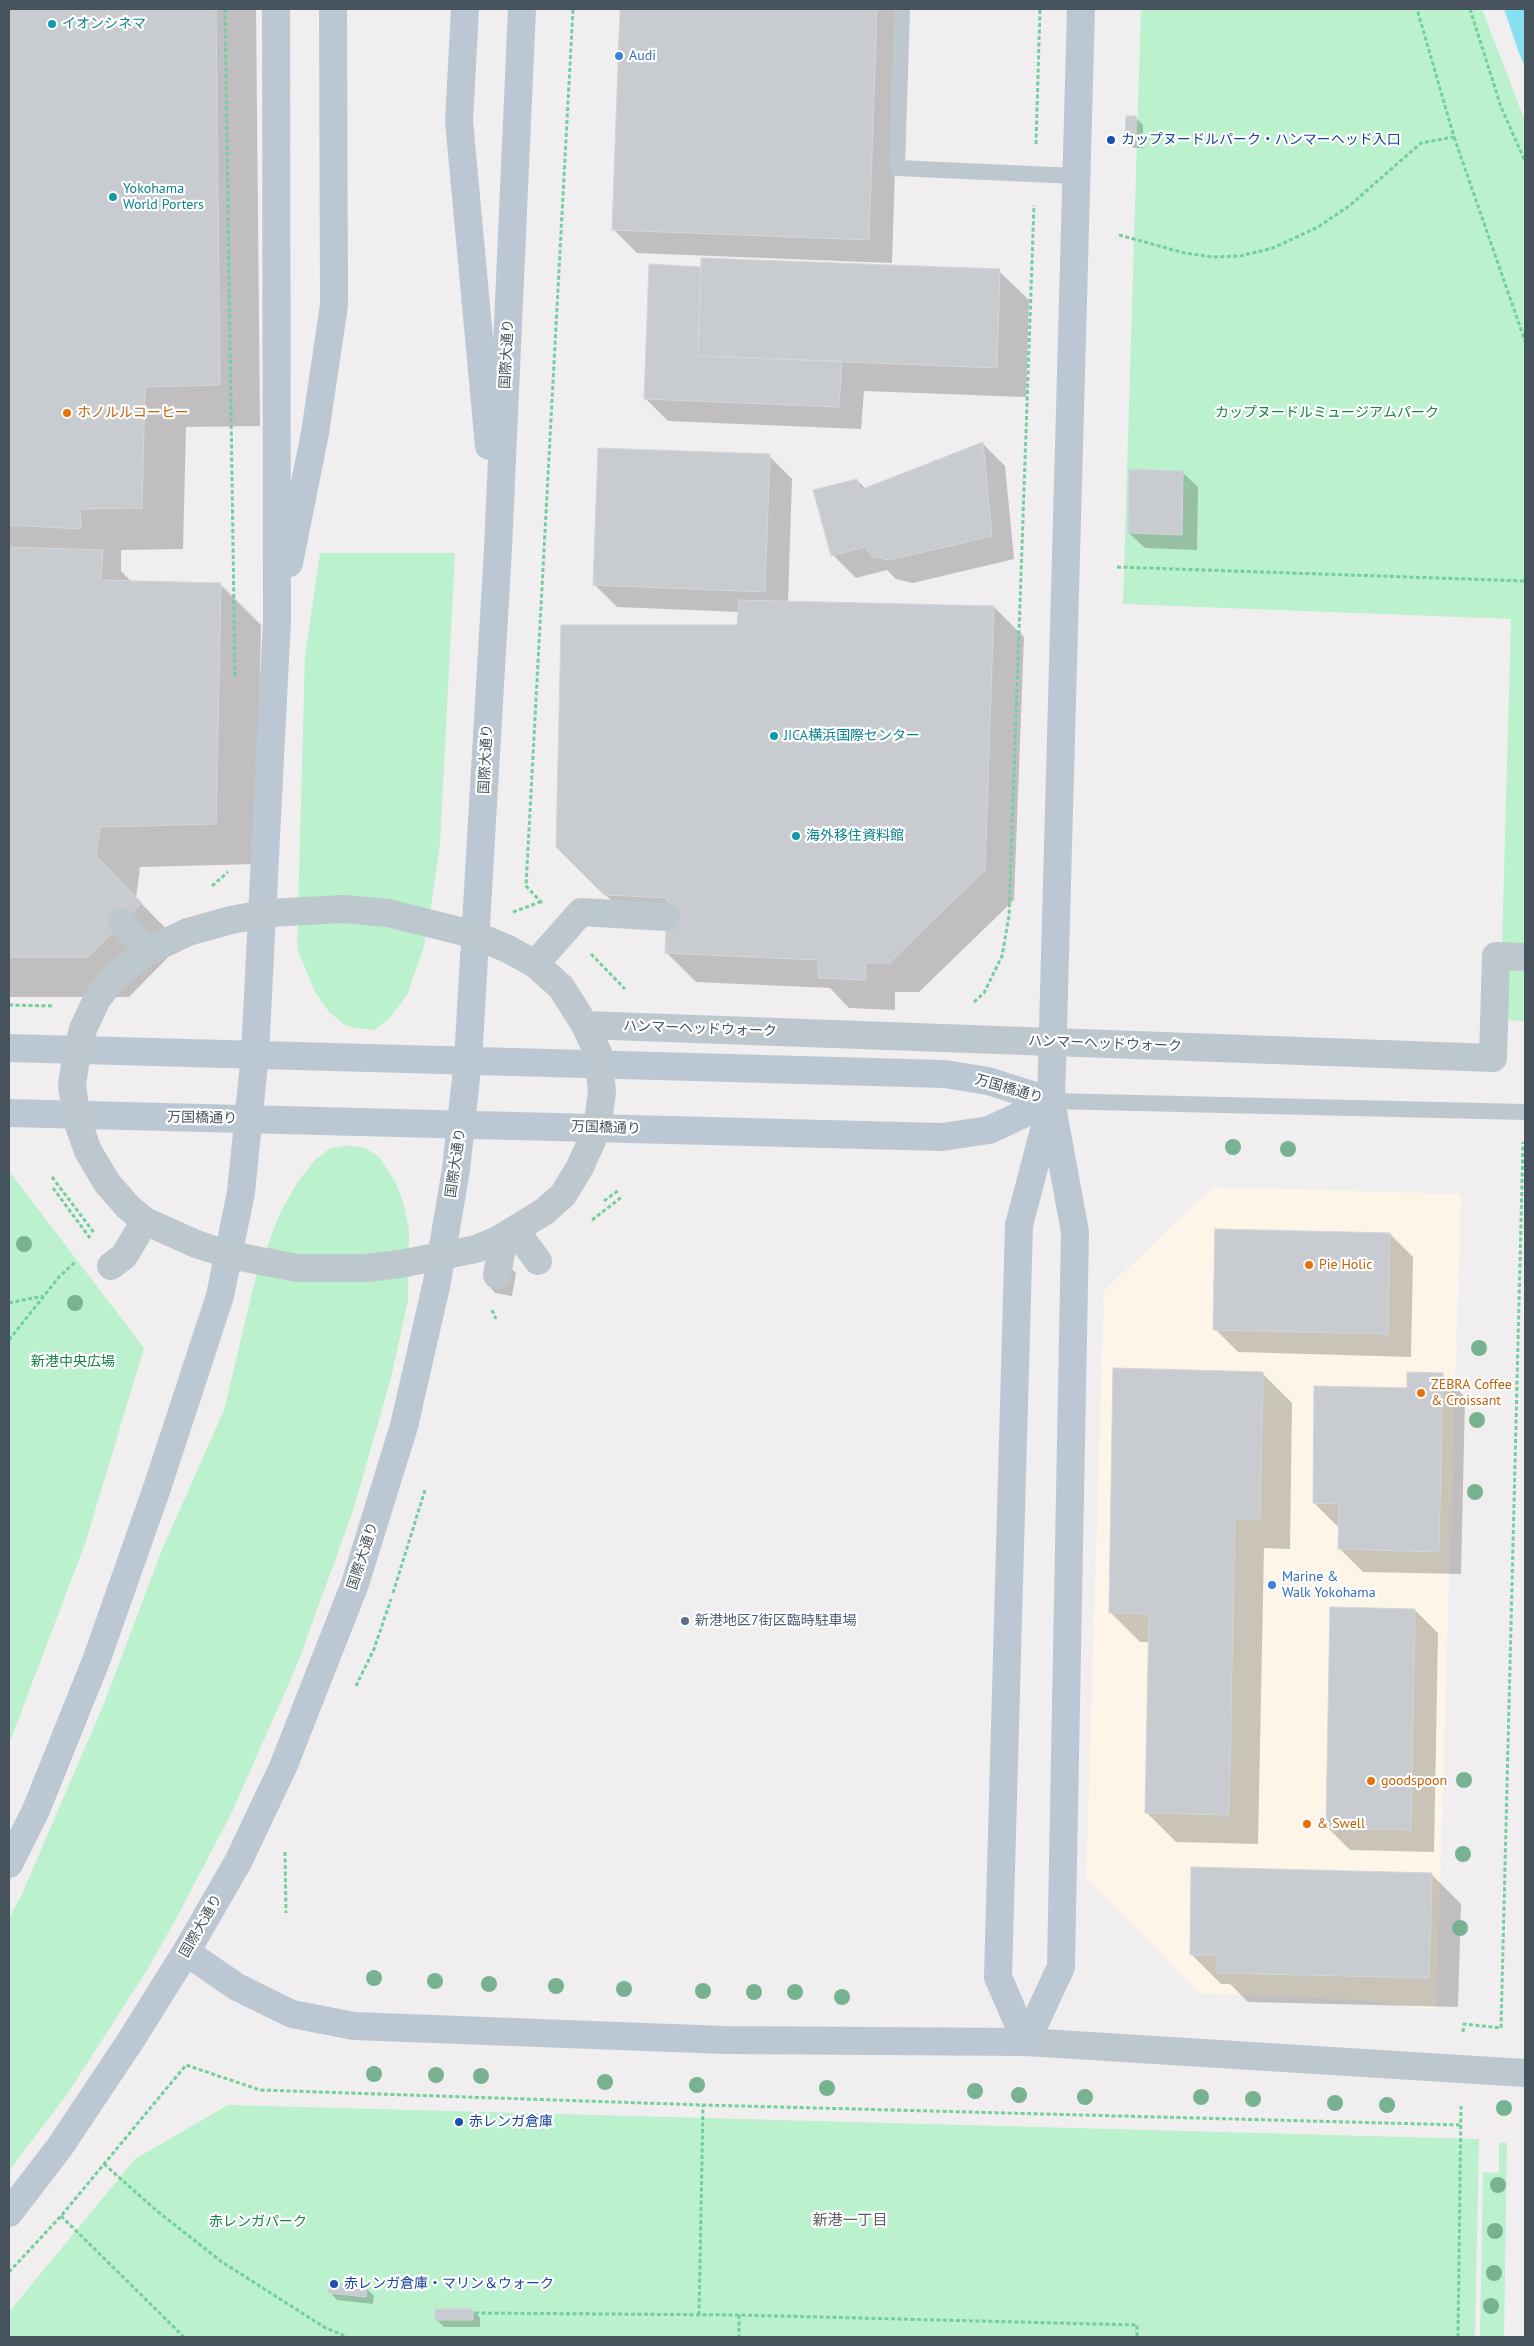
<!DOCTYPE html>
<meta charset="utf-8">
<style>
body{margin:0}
#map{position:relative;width:1534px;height:2346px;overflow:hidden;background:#f1eeef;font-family:"PT Sans",sans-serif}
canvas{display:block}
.frame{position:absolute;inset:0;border:10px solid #46535d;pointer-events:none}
</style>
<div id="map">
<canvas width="1534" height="2346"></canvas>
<div class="frame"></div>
</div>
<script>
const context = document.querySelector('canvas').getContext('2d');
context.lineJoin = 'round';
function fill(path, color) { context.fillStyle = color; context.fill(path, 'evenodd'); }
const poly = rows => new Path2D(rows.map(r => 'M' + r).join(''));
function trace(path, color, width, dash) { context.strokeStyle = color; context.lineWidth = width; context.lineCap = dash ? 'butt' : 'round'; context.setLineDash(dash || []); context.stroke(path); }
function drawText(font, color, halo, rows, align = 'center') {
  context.font = font + ' "PT Sans","Noto Sans JP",sans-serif'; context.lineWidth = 4.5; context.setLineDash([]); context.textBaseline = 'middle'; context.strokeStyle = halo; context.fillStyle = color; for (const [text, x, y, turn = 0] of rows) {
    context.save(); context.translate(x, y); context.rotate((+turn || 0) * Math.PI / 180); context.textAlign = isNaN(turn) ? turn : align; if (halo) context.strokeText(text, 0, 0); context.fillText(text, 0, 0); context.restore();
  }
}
fill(poly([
 [1213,1187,1461,1194,1436,2010,1363,2000,1200,1993,1086,1878,1104,1291]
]), '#fdf5e7');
fill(poly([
 [1141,9,1482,9,1525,121,1525,1021,1500,1020,1511,619,1123,604],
 [320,553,455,553,440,843,432,900,423,950,407,995,390,1018,375,1030,355,1028,345,1025,329,1012,315,992,297,948,305,656],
 [347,1145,365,1148,379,1157,395,1181,404,1205,409,1229,408,1300,391,1378,353,1511,297,1665,231,1814,179,1913,149,1967,68,2093,9,2171,9,1918,22,1894,105,1701,161,1552,224,1410,256,1276,280,1213,297,1183,315,1160,329,1149],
 [9,1171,144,1348,85,1544,9,1744],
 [228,2105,1479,2139,1475,2337,9,2337,9,2312,135,2159],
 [1499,2143,1507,2143,1504,2337,1480,2337,1483,2172,1499,2173]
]), '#bbf1cc');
fill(poly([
 [1504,9,1525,9,1525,67,1519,53]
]), '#86e0f0');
fill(poly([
 [9,9,256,9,260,426,186,427,183,549,121,550,121,571,132,582,220,584,261,625,256,864,140,867,136,898,181,944,129,997,9,997],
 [621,9,900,9,892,263,637,253,614,230],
 [1135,117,1143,125,1143,148,1134,148,1126,140],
 [702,268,999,271,1029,300,1026,397,864,391,861,429,668,421,645,398],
 [982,443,1005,466,1014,559,913,583,896,579,887,570,856,578,833,555,857,480,866,489],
 [769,456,792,479,788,602,994,607,1024,637,1014,900,919,992,895,992,895,1010,849,1008,830,988,696,982,666,952,667,926,635,924,557,847,738,626,739,612,617,607,594,584],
 [1182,472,1198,487,1197,550,1145,548,1129,533],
 [1390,1234,1413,1257,1411,1357,1238,1352,1215,1329],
 [491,1262,509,1266,516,1273,512,1296,495,1293,488,1285],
 [1262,1373,1292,1403,1290,1549,1264,1548,1258,1844,1176,1842,1147,1813,1150,1642,1140,1642,1110,1612],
 [1442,1374,1465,1397,1461,1574,1363,1572,1340,1549,1340,1526,1337,1526,1314,1503,1408,1389],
 [1415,1610,1438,1633,1434,1852,1350,1850,1327,1827],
 [1431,1874,1461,1904,1458,2007,1248,2002,1230,1984,1221,1984,1191,1954],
 [366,2288,374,2296,373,2304,337,2300,330,2292],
 [472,2310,480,2318,480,2327,444,2327,436,2319]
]), '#0003');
const building = poly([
 [9,9,216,9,220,385,145,387,142,508,80,509,81,529,9,525,9,9],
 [620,9,877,9,869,240,612,230,620,9],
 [1126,116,1136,116,1136,141,1125,141,1126,116],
 [701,258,1000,269,997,368,698,356,701,258],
 [649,264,701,267,698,356,842,361,839,407,644,399,649,264],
 [983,442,992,536,889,560,872,556,865,547,831,556,813,490,857,479,860,490,983,442],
 [598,448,770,454,765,592,593,585,598,448],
 [1129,469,1183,471,1182,535,1128,533,1129,469],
 [9,547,103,550,101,580,221,583,216,824,100,827,96,856,142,903,88,957,9,957,9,547],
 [739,600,994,606,985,870,889,963,866,963,866,980,818,978,818,960,665,953,667,898,604,895,556,847,561,625,737,625,739,600],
 [1215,1229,1390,1233,1388,1334,1213,1330,1215,1229],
 [1113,1368,1263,1372,1260,1519,1235,1519,1229,1815,1145,1813,1149,1614,1109,1613,1113,1368],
 [1407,1372,1443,1373,1439,1552,1338,1549,1339,1504,1313,1503,1314,1386,1407,1388,1407,1372],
 [1330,1607,1415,1609,1411,1830,1326,1828,1330,1607],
 [1191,1867,1432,1873,1429,1978,1217,1973,1218,1955,1190,1955,1191,1867],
 [329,2282,367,2287,366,2297,328,2293,329,2282],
 [435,2309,473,2309,473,2320,435,2320,435,2309]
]);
fill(building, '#c8ccd1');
trace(building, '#d2d5da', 1);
trace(poly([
 [225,9,235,678],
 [1470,9,1501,107,1525,161],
 [1454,137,1525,341],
 [1036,144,1040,9],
 [1119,235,1185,253,1212,257,1240,256,1273,248,1318,227,1349,206,1421,143,1454,137,1417,9],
 [1117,567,1525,581],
 [212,886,228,872],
 [542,903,526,886,573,9],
 [513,912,540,902],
 [591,954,625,989],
 [974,1002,984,993,1002,956,1009,916,1034,205],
 [9,1005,54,1006],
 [52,1177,95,1234],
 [53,1188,90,1238],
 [604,1201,619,1190],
 [592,1220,623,1196],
 [9,1303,43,1296],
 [492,1310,496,1319],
 [9,1340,59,1277,75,1262],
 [393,1593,425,1490],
 [356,1686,374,1649,391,1599],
 [285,1852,286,1913],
 [1463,2032,1464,2024,1501,2028,1523,1142],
 [104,2164,157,2211,222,2262,324,2327,347,2337],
 [61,2216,184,2337],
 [9,2272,61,2216,186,2065,260,2090,703,2105,1461,2125],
 [475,2313,739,2315,1137,2325,1137,2337],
 [699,2315,703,2105],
 [739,2315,739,2337],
 [1458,2337,1461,2106]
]), '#71d09c', 3, [4, 2.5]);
trace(poly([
 [902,9,897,168,1076,176],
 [1051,1101,1525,1112]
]), '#bcc7ce', 16);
trace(poly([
 [516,1231,538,1261],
 [111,1266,124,1256,145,1221],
 [497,1275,501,1253,498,1240],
 [1026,2042,1525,2073]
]), '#bcc7ce', 28);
trace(poly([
 [465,9,459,121,489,446],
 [289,563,315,433,334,305,333,9],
 [9,1048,945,1074,988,1081,1051,1101],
 [9,1113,942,1137,989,1130,1051,1101],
 [9,1864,36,1810,96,1661,157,1488,220,1296,241,1192,255,1054,277,620,276,9],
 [186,1952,237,1987,292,2014,354,2026,725,2040,1026,2042],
 [1026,2042,1061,1967,1075,1232,1051,1101,1081,9],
 [1026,2042,998,1977,1019,1225,1049,1111],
 [9,2213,59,2148,131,2040,186,1952,238,1862,283,1767,355,1584,404,1426,437,1282,456,1169,468,1060,498,549,522,9]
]), '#bbc8d3', 28);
trace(poly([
 [343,909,388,913,472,934,508,949,535,964,561,987,585,1025,598,1053,602,1092,597,1129,580,1167,563,1195,545,1211,498,1240,476,1249,400,1264,366,1268,297,1268,230,1255,196,1244,145,1221,128,1207,107,1183,88,1151,77,1120,72,1085,76,1058,83,1029,97,999,116,975,148,951,188,932,231,920,269,913,343,909],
 [122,922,148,951],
 [535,964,581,912,666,917],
 [585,1025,1493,1058,1496,956,1525,957]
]), '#bcc7ce', 28);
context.fillStyle = '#77b391';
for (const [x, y] of [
 [1233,1147],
 [1288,1149],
 [24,1244],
 [75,1303],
 [1479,1348],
 [1477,1420],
 [1475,1492],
 [1464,1780],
 [1463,1854],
 [1460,1928],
 [374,1978],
 [435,1981],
 [489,1984],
 [556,1986],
 [624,1989],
 [703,1991],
 [754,1992],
 [795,1992],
 [842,1997],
 [374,2074],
 [436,2075],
 [481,2076],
 [605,2082],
 [697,2085],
 [827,2088],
 [975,2091],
 [1019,2095],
 [1085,2097],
 [1201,2097],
 [1253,2099],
 [1335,2103],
 [1387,2105],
 [1504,2108],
 [1498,2185],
 [1495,2231],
 [1494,2273],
 [1491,2306]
]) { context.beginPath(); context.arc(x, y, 8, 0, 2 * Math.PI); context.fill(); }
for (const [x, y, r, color] of [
 [52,24,5,"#0f9aa8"],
 [619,56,5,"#3f7fe0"],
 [1111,140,5,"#1a4fb4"],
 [113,197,5,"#0f9aa8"],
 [67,413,5,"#e8710a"],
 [774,736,5,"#0f9aa8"],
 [796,836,5,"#0f9aa8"],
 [1309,1265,5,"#e8710a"],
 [1421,1393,5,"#e8710a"],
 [1272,1585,5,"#3f7fe0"],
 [685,1621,5,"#5c6f8a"],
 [1371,1781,5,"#e8710a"],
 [1307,1824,5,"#e8710a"],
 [459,2122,5,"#1a4fb4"],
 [334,2284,5,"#1a4fb4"]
]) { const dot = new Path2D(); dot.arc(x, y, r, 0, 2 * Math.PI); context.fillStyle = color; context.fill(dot); trace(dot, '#fff', 2); }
drawText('14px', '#0d838f', '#fff', [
 ["イオンシネマ",62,24],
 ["Yokohama",123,189],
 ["World Porters",123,205],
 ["JICA横浜国際センター",784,736],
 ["海外移住資料館",806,836]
], 'left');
drawText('14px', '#366cbe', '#fff', [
 ["Audi",629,56],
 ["Marine &",1282,1577],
 ["Walk Yokohama",1282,1593]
], 'left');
drawText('14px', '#164399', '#fff', [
 ["カップヌードルパーク・ハンマーヘッド入口",1121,140],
 ["赤レンガ倉庫",469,2122],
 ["赤レンガ倉庫・マリン＆ウォーク",344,2284]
], 'left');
drawText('14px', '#46535d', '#fff', [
 ["国際大通り",507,354,-87],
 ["国際大通り",486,759,-87],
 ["ハンマーヘッドウォーク",700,1029,2],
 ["ハンマーヘッドウォーク",1105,1044,2],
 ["万国橋通り",1009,1089,16],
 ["万国橋通り",202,1118,1],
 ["万国橋通り",606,1128,2],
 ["国際大通り",456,1163,-82],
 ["国際大通り",363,1556,-72],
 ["国際大通り",201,1926,-60]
]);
drawText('14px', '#c56008', '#fff', [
 ["ホノルルコーヒー",77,413],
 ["Pie Holic",1319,1265],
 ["ZEBRA Coffee",1431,1385],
 ["& Croissant",1431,1401],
 ["goodspoon",1381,1781],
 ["& Swell",1317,1824]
], 'left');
drawText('14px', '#138244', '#fff', [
 ["カップヌードルミュージアムパーク",1327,413],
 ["新港中央広場",73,1362],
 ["赤レンガパーク",258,2222]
]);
drawText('14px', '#4e5e75', '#fff', [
 ["新港地区7街区臨時駐車場",695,1621]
], 'left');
drawText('15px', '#5b5f64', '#fff', [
 ["新港一丁目",850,2221]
]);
</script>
